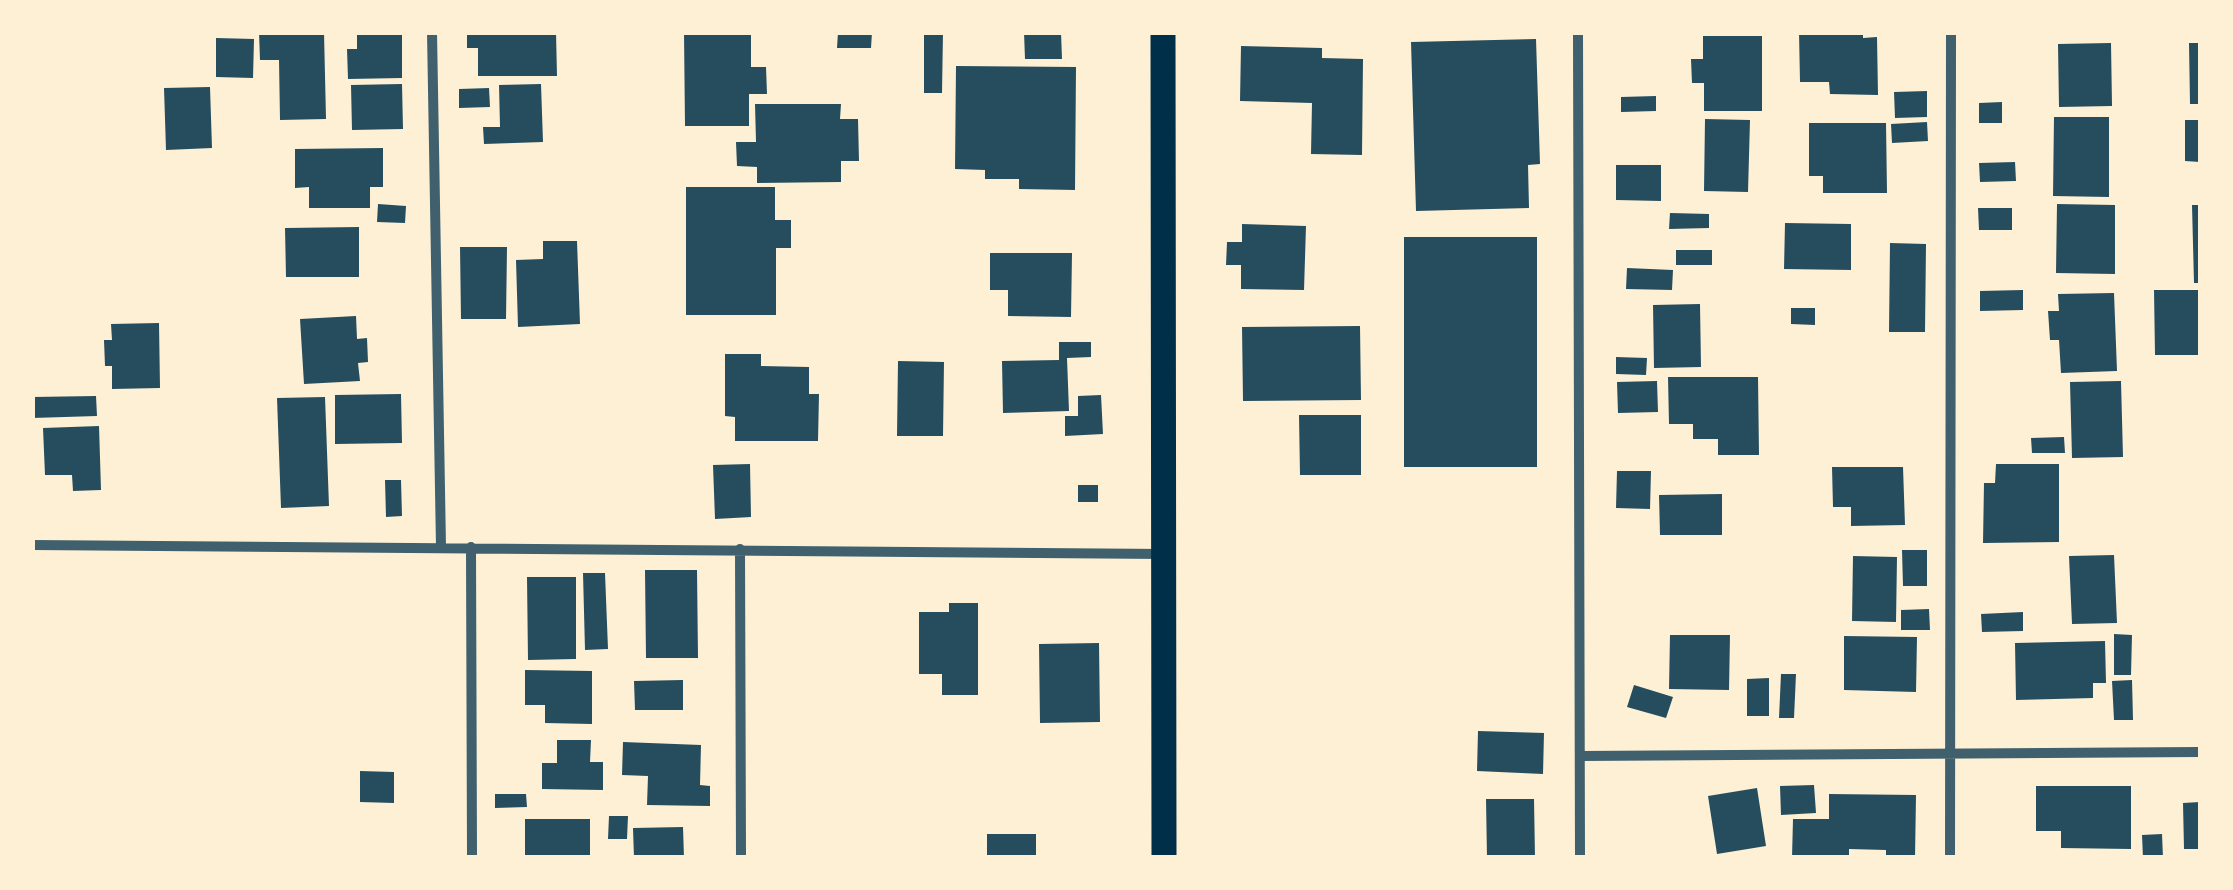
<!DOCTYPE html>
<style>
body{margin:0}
#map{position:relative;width:2233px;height:890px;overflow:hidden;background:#fdf0d5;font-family:"Golos Text",sans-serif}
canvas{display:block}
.frame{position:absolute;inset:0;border:35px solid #fdf0d5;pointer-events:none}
</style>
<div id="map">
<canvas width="2233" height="890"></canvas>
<div class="frame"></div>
</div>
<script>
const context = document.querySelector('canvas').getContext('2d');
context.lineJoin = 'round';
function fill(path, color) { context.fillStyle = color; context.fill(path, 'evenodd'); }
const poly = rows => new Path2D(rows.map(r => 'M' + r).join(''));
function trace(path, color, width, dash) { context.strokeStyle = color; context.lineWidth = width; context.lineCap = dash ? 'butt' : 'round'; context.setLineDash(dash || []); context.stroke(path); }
fill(poly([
 [259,32,324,32,326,119,280,120,279,60,260,60],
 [357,32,402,32,402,78,348,79,347,49,357,49],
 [467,32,556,32,557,76,478,76,478,48,467,48],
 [838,32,872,32,871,48,837,48],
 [924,32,943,32,942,93,924,93],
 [1024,32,1061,32,1062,59,1025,59],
 [1799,32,1863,32,1863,38,1877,37,1878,95,1830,94,1829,82,1800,82],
 [684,33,751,33,751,67,766,67,767,94,749,94,749,126,685,126],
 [1703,36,1762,36,1762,111,1704,111,1704,83,1692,83,1691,59,1703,59],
 [216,38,254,39,253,78,216,77],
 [1536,39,1540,164,1528,165,1529,208,1416,211,1411,42],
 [2111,43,2112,106,2059,107,2058,44],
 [2189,43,2200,43,2200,104,2190,104],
 [1241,46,1322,48,1322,58,1363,59,1362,155,1311,154,1312,103,1240,101],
 [956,66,1076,67,1075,190,1019,189,1019,179,985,179,985,170,955,169],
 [402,84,403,129,352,130,351,85],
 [541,84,543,142,484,144,483,127,500,127,499,85],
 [210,87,212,148,166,150,164,88],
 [489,88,490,107,459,108,459,89],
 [1927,91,1927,117,1895,118,1894,92],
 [1656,96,1656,111,1621,112,1621,97],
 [2002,102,2002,123,1979,123,1979,103],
 [755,104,841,104,840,119,858,119,859,161,841,161,841,182,757,183,757,167,737,166,736,142,756,142],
 [2054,117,2109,117,2109,197,2053,196],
 [1705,119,1750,120,1748,192,1704,191],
 [2185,120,2200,120,2200,162,2185,161],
 [1927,122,1928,141,1892,143,1891,124],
 [1809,123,1886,123,1887,193,1823,193,1823,176,1809,176],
 [383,148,383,187,370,187,370,208,309,208,309,187,295,188,295,149],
 [2015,162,2016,181,1980,182,1979,163],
 [1616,165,1661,165,1661,201,1616,200],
 [686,187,775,187,775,220,791,220,791,248,776,248,776,315,686,315],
 [378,204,406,206,405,223,377,222],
 [2057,204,2115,205,2115,274,2056,273],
 [2192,205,2200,205,2200,283,2194,283],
 [1978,208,2012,208,2012,230,1979,230],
 [1670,213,1709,214,1709,228,1669,229],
 [1785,223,1851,224,1851,270,1784,269],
 [1242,224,1306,226,1304,290,1241,289,1241,265,1226,265,1227,242,1242,242],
 [359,227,359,277,286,277,285,228],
 [1404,237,1537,237,1537,467,1404,467],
 [543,241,577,241,580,324,518,327,516,260,543,259],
 [1890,243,1926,244,1925,332,1889,332],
 [460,247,507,247,506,319,461,319],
 [1676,250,1712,250,1712,265,1676,265],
 [990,253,1072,253,1071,317,1008,316,1008,290,990,290],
 [1627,268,1673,270,1672,290,1626,289],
 [2023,290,2023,310,1980,311,1980,291],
 [2154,290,2200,290,2200,355,2155,355],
 [2114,293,2117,371,2061,373,2059,340,2050,340,2048,311,2059,311,2058,294],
 [1700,304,1701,367,1654,368,1653,305],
 [1791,308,1815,308,1815,325,1791,324],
 [356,316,357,339,367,338,368,362,358,363,360,381,304,384,300,319],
 [159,323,160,388,112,389,112,366,105,366,104,340,112,340,111,324],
 [1360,326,1361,400,1243,401,1242,327],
 [1059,342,1091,342,1091,357,1067,358,1069,411,1003,413,1002,361,1059,360],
 [725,354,761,354,761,366,809,367,809,394,819,394,818,441,735,441,735,417,725,416],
 [1616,357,1647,358,1646,375,1616,374],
 [898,361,944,362,943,436,897,436],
 [1668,377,1758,377,1759,455,1718,455,1718,439,1693,439,1693,424,1669,424],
 [1657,381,1658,412,1618,413,1617,382],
 [2121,381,2123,457,2072,458,2070,382],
 [401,394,402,443,335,444,335,395],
 [1101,395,1103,434,1065,436,1065,416,1078,416,1078,396],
 [96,396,97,416,32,418,32,397],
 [325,397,329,506,281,508,277,398],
 [1299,415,1361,415,1361,475,1300,475],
 [99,426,101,490,73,491,72,475,45,475,43,428],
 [2064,437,2065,453,2032,453,2031,438],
 [750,464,751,517,715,519,713,465],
 [1996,464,2059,464,2059,542,1983,543,1984,483,1995,483],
 [1832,467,1903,467,1905,525,1851,526,1851,507,1833,507],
 [1617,471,1651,471,1650,509,1616,508],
 [385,480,401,480,402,516,386,517],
 [1078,485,1098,485,1098,502,1078,502],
 [1722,494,1722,535,1660,535,1659,495],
 [1902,550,1927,550,1927,586,1903,586],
 [2114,555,2117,623,2072,624,2069,556],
 [1853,556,1897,557,1896,622,1852,621],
 [645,570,697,570,698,658,646,658],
 [583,573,605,573,608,649,585,650],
 [527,577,576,577,576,659,528,660],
 [949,603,978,603,978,695,942,695,942,674,919,674,919,612,949,612],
 [1929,609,1930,630,1901,630,1901,610],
 [2023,612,2023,631,1982,632,1981,614],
 [2114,634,2132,635,2131,675,2114,675],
 [1670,635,1730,635,1729,690,1669,689],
 [1844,636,1917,637,1916,692,1844,690],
 [2105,641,2106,683,2093,683,2093,698,2016,700,2015,643],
 [1099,643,1100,722,1040,723,1039,644],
 [525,670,592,671,592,724,545,723,545,705,525,705],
 [1781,674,1796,674,1794,718,1779,718],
 [1769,678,1769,716,1747,716,1747,679],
 [683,680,683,710,635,710,634,681],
 [2132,680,2133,720,2114,720,2112,681],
 [1634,685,1673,697,1666,718,1627,707],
 [1478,731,1544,733,1543,774,1477,771],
 [557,740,591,740,590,762,603,762,603,790,542,789,542,763,557,763],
 [623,742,701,745,700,785,710,786,710,806,647,805,648,776,622,775],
 [360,771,394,772,394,803,360,802],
 [1814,785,1816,813,1781,815,1780,786],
 [2036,786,2131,786,2131,849,2061,848,2061,831,2036,831],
 [1757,788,1766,846,1717,854,1708,796],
 [495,794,526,794,527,807,495,808],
 [1829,794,1916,795,1915,858,1886,858,1886,850,1849,849,1849,858,1792,858,1793,819,1829,819],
 [1486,799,1534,799,1535,858,1487,858],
 [2200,802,2200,849,2184,849,2183,803],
 [609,816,628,816,627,839,608,839],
 [525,819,590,819,590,858,525,856],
 [683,827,684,858,634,858,633,828],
 [987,834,1036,834,1036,858,987,858],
 [2162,834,2163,858,2143,858,2142,835]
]), '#264d5e');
trace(poly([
 [432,32,441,547],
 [1578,32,1580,858],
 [32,545,1164,554],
 [471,547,472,858],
 [740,549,741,858],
 [1581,756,2200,752],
 [1950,858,1951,32]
]), '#3f606c', 10);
trace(poly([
 [1163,32,1164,858]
]), '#003049', 25);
</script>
